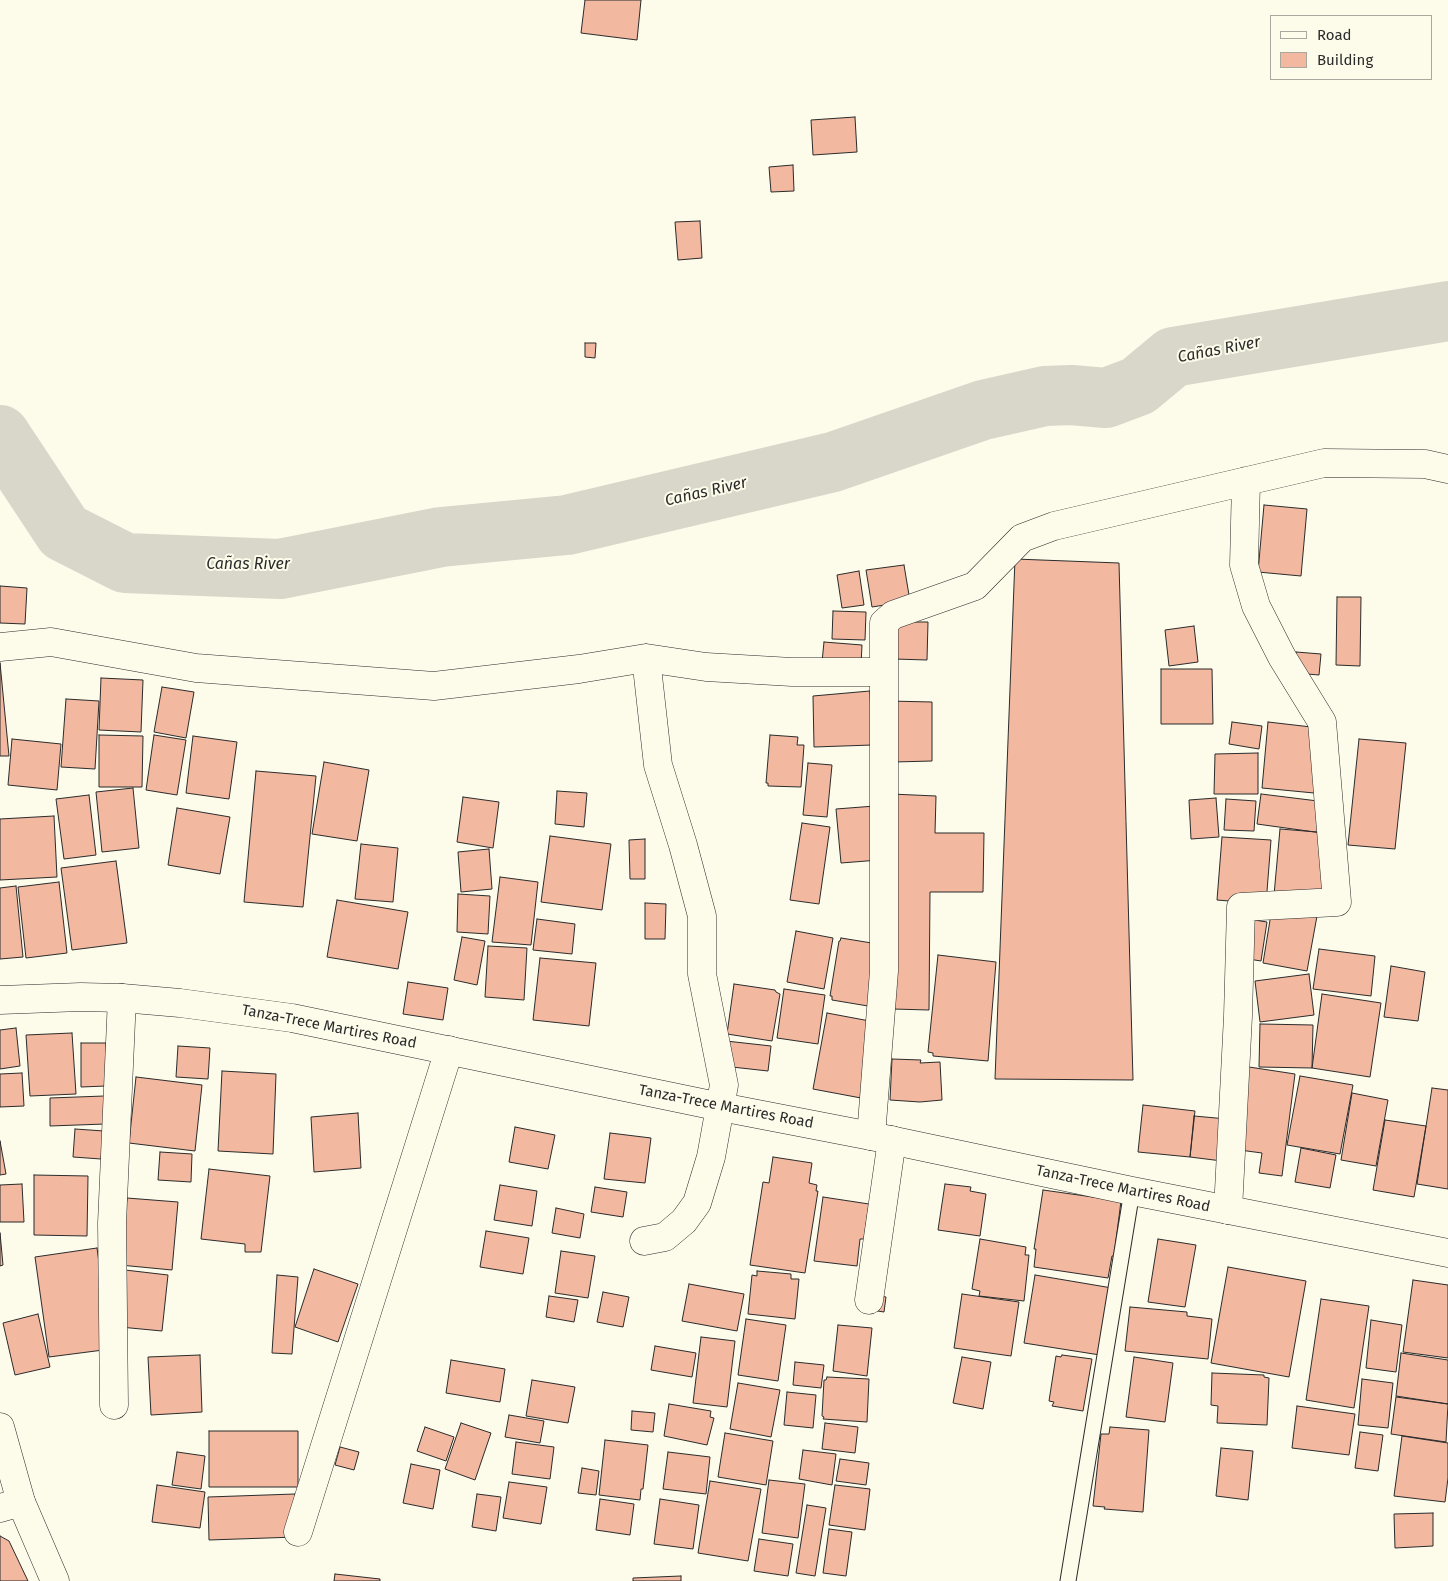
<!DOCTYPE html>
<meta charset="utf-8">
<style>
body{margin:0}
#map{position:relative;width:1448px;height:1581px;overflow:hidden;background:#fdfbea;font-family:"Fira Sans",sans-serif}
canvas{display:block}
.legend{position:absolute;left:1270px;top:15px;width:162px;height:65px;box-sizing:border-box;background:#fdfbea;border:1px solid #a9a89e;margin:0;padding:6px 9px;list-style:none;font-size:15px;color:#2b2b2b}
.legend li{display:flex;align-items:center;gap:10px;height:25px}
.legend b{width:25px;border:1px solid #a9a89e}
</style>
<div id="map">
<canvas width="1448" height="1581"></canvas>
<ul class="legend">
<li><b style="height:6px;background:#fdfbea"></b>Road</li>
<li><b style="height:14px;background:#f2b8a0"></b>Building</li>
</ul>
</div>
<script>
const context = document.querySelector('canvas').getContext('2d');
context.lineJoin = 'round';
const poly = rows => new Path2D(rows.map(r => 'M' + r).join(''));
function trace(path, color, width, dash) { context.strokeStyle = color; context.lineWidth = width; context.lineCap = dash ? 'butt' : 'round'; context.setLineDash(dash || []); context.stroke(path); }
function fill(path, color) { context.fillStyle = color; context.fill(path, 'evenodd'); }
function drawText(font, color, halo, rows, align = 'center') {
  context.font = font + ' "Fira Sans",sans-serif'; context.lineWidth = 4; context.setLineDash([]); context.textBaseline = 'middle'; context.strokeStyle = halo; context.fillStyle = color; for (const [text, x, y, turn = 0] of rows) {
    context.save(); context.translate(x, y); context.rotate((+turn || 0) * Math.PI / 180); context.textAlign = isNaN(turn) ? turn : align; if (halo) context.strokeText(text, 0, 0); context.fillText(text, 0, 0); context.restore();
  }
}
trace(poly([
 [0,435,64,532,125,563,280,569,441,537,567,525,833,462,983,410,1045,396,1071,395,1106,398,1138,386,1173,357,1448,311]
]), '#d8d7c9', 60);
const building = poly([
 [585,0,641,0,637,40,581,33,585,0],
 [855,117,857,152,813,155,811,120,855,117],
 [793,165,794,191,771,192,769,167,793,165],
 [700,221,702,258,678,260,675,222,700,221],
 [585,343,596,343,595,358,585,357,585,343],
 [1264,505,1307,509,1301,576,1258,572,1264,505],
 [1015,559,1119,563,1133,1080,995,1079,1015,559],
 [904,565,910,601,872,607,866,570,904,565],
 [859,571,864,605,842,608,837,575,859,571],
 [0,586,27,588,25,624,0,623,0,586],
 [1337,597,1361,597,1360,666,1336,665,1337,597],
 [833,611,866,612,865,640,832,639,833,611],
 [894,622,928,622,927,660,894,659,894,622],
 [1194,626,1198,662,1169,666,1165,630,1194,626],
 [824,642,862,645,861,665,822,662,824,642],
 [1296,652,1321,654,1319,675,1295,673,1296,652],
 [0,663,9,756,0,756,0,663],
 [1161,669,1212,669,1213,724,1161,724,1161,669],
 [101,678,143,680,141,732,99,730,101,678],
 [162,687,194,692,186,738,154,732,162,687],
 [870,691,872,745,814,747,813,696,870,691],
 [66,699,99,701,95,769,61,767,66,699],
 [888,701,932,702,932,761,894,762,888,701],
 [1232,722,1262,726,1259,749,1229,744,1232,722],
 [1268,722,1320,728,1314,793,1262,788,1268,722],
 [99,735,143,736,142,787,99,787,99,735],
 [154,735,186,740,177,795,146,790,154,735],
 [770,735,798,737,797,745,804,745,801,787,768,786,768,783,766,783,770,735],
 [193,736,237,742,229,799,186,793,193,736],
 [12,739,61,744,57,790,8,785,12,739],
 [1359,739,1406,743,1395,849,1348,845,1359,739],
 [1258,753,1258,794,1214,794,1215,754,1258,753],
 [324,762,369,770,357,841,312,834,324,762],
 [808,763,832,765,827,817,803,815,808,763],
 [256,771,316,776,303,907,244,902,256,771],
 [133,788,139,848,102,852,96,792,133,788],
 [557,791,587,793,584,827,555,824,557,791],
 [891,794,936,796,935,833,984,833,983,892,930,892,929,1010,893,1009,891,794],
 [1261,794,1326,802,1322,833,1257,824,1261,794],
 [89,795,96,855,64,859,56,799,89,795],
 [463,797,499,802,493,848,457,842,463,797],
 [1216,798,1219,837,1191,839,1189,800,1216,798],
 [1226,799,1256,801,1254,831,1224,830,1226,799],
 [875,806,879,860,841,863,836,809,875,806],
 [177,808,230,817,220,874,168,865,177,808],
 [54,816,57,877,0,880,0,819,54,816],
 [802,823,830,827,819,904,790,900,802,823],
 [1280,829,1329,833,1323,899,1274,895,1280,829],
 [550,836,611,844,602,910,541,902,550,836],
 [1222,837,1271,840,1266,904,1217,900,1222,837],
 [645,839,645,879,630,879,629,840,645,839],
 [361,844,398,848,393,902,355,899,361,844],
 [489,849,492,889,461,892,458,852,489,849],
 [116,861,127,943,72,950,61,868,116,861],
 [500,877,538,882,531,945,492,942,500,877],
 [59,882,67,953,26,958,18,887,59,882],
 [16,886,23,957,0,959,0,888,16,886],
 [458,894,490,896,488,934,457,932,458,894],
 [337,900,408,912,398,969,327,957,337,900],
 [645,903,666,904,665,939,645,939,645,903],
 [1272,908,1317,916,1307,971,1263,963,1272,908],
 [537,919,575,924,572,954,533,950,537,919],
 [1248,919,1267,922,1261,961,1242,958,1248,919],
 [796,931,833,938,824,989,787,982,796,931],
 [462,937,485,941,477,985,454,980,462,937],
 [841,938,884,945,874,1007,832,1000,832,996,830,996,839,941,840,941,841,938],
 [488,946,527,948,524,1000,485,997,488,946],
 [1319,949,1375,956,1371,996,1313,989,1319,949],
 [938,955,996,962,988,1061,933,1056,933,1053,928,1052,938,955],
 [540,958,596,963,589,1026,533,1020,540,958],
 [1391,966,1425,972,1418,1021,1384,1017,1391,966],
 [1309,974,1314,1015,1260,1022,1255,981,1309,974],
 [408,982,448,988,443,1020,403,1014,408,982],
 [734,984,775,990,776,992,780,994,772,1041,727,1034,734,984],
 [784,989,825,995,818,1044,777,1038,784,989],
 [1322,994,1381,1003,1370,1077,1312,1068,1322,994],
 [827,1013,875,1022,861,1098,813,1089,827,1013],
 [1260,1024,1313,1025,1312,1068,1259,1067,1260,1024],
 [16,1028,20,1066,0,1069,0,1030,16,1028],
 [72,1033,76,1094,30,1096,26,1035,72,1033],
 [726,1041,771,1046,768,1071,723,1066,726,1041],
 [81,1043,106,1043,106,1086,81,1087,81,1043],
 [178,1046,210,1048,208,1079,176,1077,178,1046],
 [892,1059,921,1060,920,1063,940,1062,942,1100,920,1102,890,1100,892,1059],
 [1249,1067,1295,1074,1282,1176,1259,1173,1262,1153,1232,1149,1249,1067],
 [222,1071,276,1074,273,1154,218,1151,222,1071],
 [22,1073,24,1106,0,1107,0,1074,22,1073],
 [1300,1076,1353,1085,1340,1154,1287,1145,1300,1076],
 [136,1077,202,1085,195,1151,129,1143,136,1077],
 [1432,1088,1448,1090,1448,1189,1417,1184,1432,1088],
 [1352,1093,1388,1100,1376,1166,1341,1160,1352,1093],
 [104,1096,105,1124,50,1126,50,1098,104,1096],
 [1143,1105,1195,1111,1190,1157,1138,1152,1143,1105],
 [358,1113,361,1168,314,1172,311,1117,358,1113],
 [1194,1116,1227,1119,1222,1161,1190,1157,1194,1116],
 [1385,1120,1426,1126,1414,1197,1373,1190,1385,1120],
 [515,1127,555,1135,548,1169,509,1162,515,1127],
 [75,1129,104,1131,101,1159,73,1157,75,1129],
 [610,1133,651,1138,645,1183,604,1179,610,1133],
 [0,1141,6,1174,0,1175,0,1141],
 [1301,1148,1336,1155,1330,1188,1295,1182,1301,1148],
 [160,1152,192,1154,191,1182,158,1180,160,1152],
 [773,1157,812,1163,809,1183,817,1185,816,1191,818,1191,805,1273,750,1265,763,1182,769,1183,773,1157],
 [209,1169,270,1176,261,1252,245,1252,245,1244,201,1239,209,1169],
 [34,1175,88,1176,87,1236,34,1235,34,1175],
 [22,1184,24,1222,0,1222,0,1185,22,1184],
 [945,1184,971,1187,970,1191,986,1194,980,1236,938,1230,945,1184],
 [500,1185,537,1191,532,1226,494,1220,500,1185],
 [595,1187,627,1192,623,1217,591,1212,595,1187],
 [1043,1190,1121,1201,1114,1256,1112,1256,1108,1278,1034,1267,1036,1249,1034,1249,1043,1190],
 [823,1197,869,1204,864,1239,860,1239,857,1266,814,1261,823,1197],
 [127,1198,178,1202,172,1270,120,1265,127,1198],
 [556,1208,584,1214,580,1238,552,1233,556,1208],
 [486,1231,529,1238,523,1274,480,1267,486,1231],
 [0,1233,3,1265,0,1266,0,1233],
 [980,1239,1026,1247,1025,1255,1029,1255,1024,1301,979,1296,980,1291,972,1289,980,1239],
 [1158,1239,1196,1245,1185,1307,1148,1302,1158,1239],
 [97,1248,111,1349,49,1357,35,1257,97,1248],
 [561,1251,595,1256,588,1298,555,1293,561,1251],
 [1228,1267,1306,1281,1289,1377,1211,1363,1228,1267],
 [314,1269,358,1284,338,1342,295,1327,314,1269],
 [125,1270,168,1275,162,1331,120,1327,125,1270],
 [757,1271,791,1274,791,1279,799,1279,795,1319,748,1314,752,1275,757,1276,757,1271],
 [277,1275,298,1277,292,1354,272,1353,277,1275],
 [1035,1275,1112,1288,1100,1355,1024,1343,1035,1275],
 [1413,1280,1448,1285,1448,1358,1403,1352,1413,1280],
 [689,1284,744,1294,737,1331,682,1321,689,1284],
 [603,1292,629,1297,623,1327,597,1322,603,1292],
 [962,1294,1019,1302,1011,1356,954,1348,962,1294],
 [874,1295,886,1297,884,1312,871,1310,874,1295],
 [549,1296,578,1300,574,1322,546,1317,549,1296],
 [1321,1299,1369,1306,1354,1408,1306,1400,1321,1299],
 [1130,1307,1187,1312,1187,1316,1212,1319,1208,1359,1125,1351,1130,1307],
 [38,1314,50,1367,15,1375,3,1323,38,1314],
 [746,1319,786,1325,778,1381,738,1375,746,1319],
 [1371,1320,1402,1325,1396,1372,1366,1368,1371,1320],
 [838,1325,872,1328,867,1376,833,1371,838,1325],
 [701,1337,735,1341,727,1407,693,1403,701,1337],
 [655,1346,696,1353,692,1377,651,1370,655,1346],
 [1401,1353,1448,1360,1448,1404,1396,1396,1401,1353],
 [200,1355,202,1412,151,1415,148,1357,200,1355],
 [1062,1355,1092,1359,1083,1411,1052,1406,1054,1402,1049,1401,1056,1356,1061,1357,1062,1355],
 [962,1357,991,1362,983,1409,953,1403,962,1357],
 [1134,1357,1173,1363,1165,1422,1126,1417,1134,1357],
 [451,1360,505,1369,500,1402,446,1393,451,1360],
 [795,1362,824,1365,821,1388,793,1385,795,1362],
 [1212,1373,1264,1375,1264,1377,1269,1378,1267,1425,1217,1423,1218,1406,1211,1405,1212,1373],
 [827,1377,869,1379,867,1422,823,1419,824,1417,822,1416,824,1380,826,1380,827,1377],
 [1362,1379,1393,1383,1388,1428,1358,1425,1362,1379],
 [532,1380,575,1387,568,1423,526,1416,532,1380],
 [738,1383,780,1390,771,1437,730,1429,738,1383],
 [787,1392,816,1395,813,1428,784,1425,787,1392],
 [1396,1397,1448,1404,1446,1442,1391,1434,1396,1397],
 [669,1404,711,1411,710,1417,714,1418,707,1445,664,1436,669,1404],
 [1297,1406,1355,1414,1349,1455,1292,1448,1297,1406],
 [632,1411,655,1413,653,1432,631,1430,632,1411],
 [509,1415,544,1421,540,1443,505,1437,509,1415],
 [461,1423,491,1433,475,1480,445,1469,461,1423],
 [825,1423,858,1427,855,1453,822,1449,825,1423],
 [425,1427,454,1437,446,1461,417,1451,425,1427],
 [1110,1427,1149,1430,1143,1512,1104,1509,1105,1507,1093,1506,1101,1434,1109,1434,1110,1427],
 [209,1431,298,1431,298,1487,209,1487,209,1431],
 [1360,1432,1383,1435,1378,1471,1355,1468,1360,1432],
 [725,1433,773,1441,766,1485,718,1477,725,1433],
 [1402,1436,1448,1443,1448,1478,1445,1502,1394,1496,1402,1436],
 [605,1440,648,1445,643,1489,641,1489,640,1500,599,1495,605,1440],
 [516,1442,554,1447,550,1479,512,1474,516,1442],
 [340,1447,359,1452,354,1470,335,1465,340,1447],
 [1221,1448,1253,1451,1248,1500,1216,1496,1221,1448],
 [803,1450,836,1454,832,1485,799,1479,803,1450],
 [177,1452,205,1456,201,1489,172,1485,177,1452],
 [668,1452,710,1457,706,1494,663,1489,668,1452],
 [840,1459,869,1463,866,1485,836,1481,840,1459],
 [411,1464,440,1470,433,1509,403,1503,411,1464],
 [582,1468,599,1471,596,1495,578,1493,582,1468],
 [769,1480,805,1484,798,1538,762,1533,769,1480],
 [710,1481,761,1489,748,1561,698,1553,710,1481],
 [509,1482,547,1487,541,1524,503,1518,509,1482],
 [157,1485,205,1492,200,1528,152,1522,157,1485],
 [835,1485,870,1489,865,1530,829,1525,835,1485],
 [295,1494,296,1537,209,1540,208,1497,295,1494],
 [477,1494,501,1497,496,1531,472,1527,477,1494],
 [600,1499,634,1504,630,1535,596,1530,600,1499],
 [660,1499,699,1505,693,1549,654,1544,660,1499],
 [807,1505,826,1508,815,1576,796,1573,807,1505],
 [1433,1513,1433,1546,1395,1548,1394,1514,1433,1513],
 [829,1529,852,1532,846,1576,823,1573,829,1529],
 [0,1536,9,1541,28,1581,0,1581,0,1536],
 [759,1539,793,1544,788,1576,754,1571,759,1539],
 [335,1574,380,1579,380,1581,334,1581,335,1574],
 [681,1576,681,1581,633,1581,633,1578,681,1576]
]);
fill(building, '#f2b8a0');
trace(building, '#2b2b2b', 1);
const service = poly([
 [1068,1581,1132,1191]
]);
const minor = poly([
 [0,647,51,642,196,668,434,686,579,669,646,658,658,765,683,845,702,916,702,974,724,1085,711,1157,697,1203,684,1221,665,1237,644,1241],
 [646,658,706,667,792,672,884,672],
 [871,1136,884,971,884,623,893,615,975,586,1022,538,1054,526,1324,463,1425,464,1448,469],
 [1228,1210,1238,1016,1241,907,1337,902,1322,722,1282,657,1256,606,1244,565,1246,481],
 [869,1300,892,1140],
 [114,1405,112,1223,122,998],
 [0,1427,21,1502],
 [298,1532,449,1050]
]);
const secondary = poly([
 [0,1508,21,1502,55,1581]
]);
const primary = poly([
 [0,1000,81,997,122,998,180,1003,292,1018,721,1107,871,1136,1132,1191,1448,1253]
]);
trace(service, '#2b2b2b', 17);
trace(minor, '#2b2b2b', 29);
trace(secondary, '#2b2b2b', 29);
trace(primary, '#2b2b2b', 29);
trace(service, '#fdfbea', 15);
trace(minor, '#fdfbea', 28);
trace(secondary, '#fdfbea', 28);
trace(primary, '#fdfbea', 28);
drawText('15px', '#2b2b2b', '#fdfbea', [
 ["Tanza-Trece Martires Road",329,1027,11],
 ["Tanza-Trece Martires Road",726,1107,11],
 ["Tanza-Trece Martires Road",1123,1189,12]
]);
drawText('italic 16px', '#2b2b2b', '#fdfbea', [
 ["Cañas River",1219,350,-11],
 ["Cañas River",706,492,-13],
 ["Cañas River",248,565]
]);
</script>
